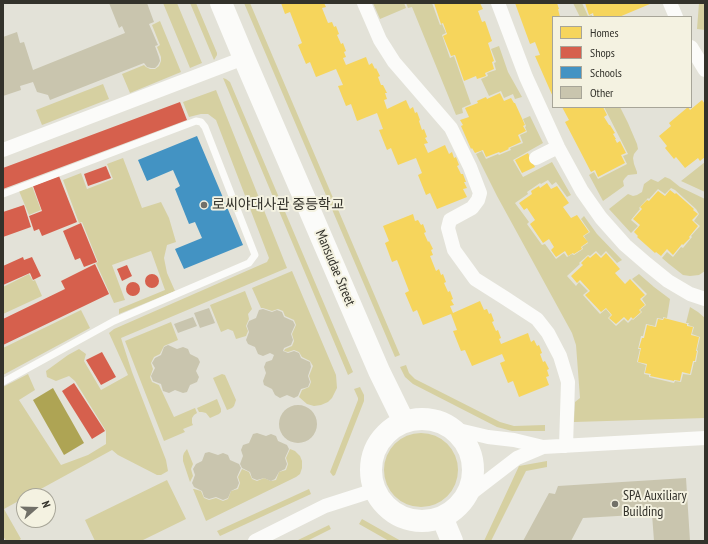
<!DOCTYPE html>
<meta charset="utf-8">
<style>
body{margin:0}
#map{position:relative;width:708px;height:544px;overflow:hidden;background:#e3e2d8;font-family:"PT Sans Narrow",sans-serif}
canvas{display:block}
.frame{position:absolute;inset:0;border:4px solid #33322b;pointer-events:none}
.legend{position:absolute;left:552px;top:16px;width:140px;height:92px;box-sizing:border-box;background:#f4f2e1;border:1px solid #a7a598;margin:0;padding:5px 7px;list-style:none;font-size:12px;color:#33322b}
.legend li{display:flex;align-items:center;gap:8px;height:20px}
.legend b{width:20px;border:1px solid #a7a598}
.north{position:absolute;left:16px;top:488px;width:40px;height:40px;box-sizing:border-box;background:#f4f2e1;border:1px solid #a7a598;border-radius:50%;rotate:70deg;font-size:11px;font-weight:700;line-height:16px;text-align:center;color:#33322b}
.north::after{content:'';display:block;margin:auto;width:14px;height:18px;background:#717068;clip-path:polygon(50% 0,100% 100%,50% 72%,0 100%)}
</style>
<div id="map">
<canvas width="708" height="544"></canvas>
<div class="frame"></div>
<ul class="legend">
<li><b style="height:11px;background:#f6d55c"></b>Homes</li>
<li><b style="height:11px;background:#d6604d"></b>Shops</li>
<li><b style="height:11px;background:#4393c3"></b>Schools</li>
<li><b style="height:11px;background:#c9c5ae"></b>Other</li>
</ul>
<div class="north">N</div>
</div>
<script>
const context = document.querySelector('canvas').getContext('2d');
context.lineJoin = 'round';
function fill(path, color) { context.fillStyle = color; context.fill(path, 'evenodd'); }
const poly = rows => new Path2D(rows.map(r => 'M' + r).join(''));
function trace(path, color, width, dash) { context.strokeStyle = color; context.lineWidth = width; context.lineCap = dash ? 'butt' : 'round'; context.setLineDash(dash || []); context.stroke(path); }
function drawText(font, color, halo, rows, align = 'center') {
  context.font = font + ' "PT Sans Narrow","Noto Sans KR",sans-serif'; context.lineWidth = 4; context.setLineDash([]); context.textBaseline = 'middle'; context.strokeStyle = halo; context.fillStyle = color; for (const [text, x, y, turn = 0] of rows) {
    context.save(); context.translate(x, y); context.rotate((+turn || 0) * Math.PI / 180); context.textAlign = isNaN(turn) ? turn : align; if (halo) context.strokeText(text, 0, 0); context.fillText(text, 0, 0); context.restore();
  }
}
fill(poly([
 [163,3,177,3,202,63,190,68],
 [190,3,196,3,217,53,217,55,214,60],
 [244,3,250,3,400,355,395,357],
 [373,3,404,3,406,8,380,19],
 [406,3,432,3,440,25,442,24,446,33,442,35,450,58,454,56,471,104,462,108,463,113,456,115,412,7,408,8],
 [573,3,582,3,588,16,592,15,592,17,580,17],
 [699,3,705,4,705,30,697,29],
 [160,21,181,72,130,93,122,74,144,65,146,67,150,69,155,69,159,66,161,61,161,57,157,47,160,45,152,25],
 [499,46,508,72,522,97,515,99,513,94,504,98,501,91,489,96,481,79,488,76,487,73,496,70,494,63,496,62,491,49],
 [223,78,226,79,230,82,353,372,348,375],
 [103,84,109,99,42,125,36,110],
 [216,90,287,268,121,338,132,372,166,460,168,471,161,475,157,475,118,455,112,450,28,496,24,496,24,498,4,509,21,539,18,541,6,541,3,536,3,387,28,374,35,390,19,400,61,465,88,455,106,444,106,431,75,381,69,376,56,381,47,377,46,371,68,355,79,349,86,354,84,361,101,390,128,375,109,333,114,329,267,262,269,258,216,120,208,114,201,114,189,117,183,102],
 [604,107,620,107,628,123,637,144,638,149,634,154,633,158,634,164,637,172,637,174,628,175,625,178,623,181,624,186,603,201,589,175,594,172,598,179,627,164,623,156,628,154],
 [530,116,543,143,513,160,523,177,552,162,571,195,567,197,556,182,552,185,548,180,541,184,540,183,527,192,528,194,515,203,529,222,527,224,542,245,545,244,556,259,564,253,567,257,572,254,574,255,583,249,582,247,588,243,584,236,590,232,581,219,584,216,597,234,622,260,617,263,606,251,601,256,596,251,590,256,588,255,579,263,580,264,567,276,576,286,579,282,588,291,583,295,600,314,606,309,611,315,608,318,616,326,624,319,628,323,632,319,633,320,642,312,640,310,646,305,642,299,647,294,632,279,639,274,654,287,670,299,667,318,663,317,663,319,657,318,655,326,646,324,643,336,641,336,638,349,640,349,637,362,646,365,644,374,649,375,649,377,674,383,675,381,681,382,683,374,691,375,694,362,696,362,698,351,697,350,700,337,692,334,694,327,688,325,689,323,686,323,690,307,698,312,705,318,705,418,574,422,575,402,580,398,576,345,572,333,497,196,476,154,482,151,486,159,498,154,499,155,511,150,510,148,523,143,520,135,527,132,525,127,526,126,523,119],
 [123,158,142,208,161,202,169,218,176,242,167,245,164,258,167,273,175,291,119,314,119,309,165,290,151,251,112,265,125,300,114,303,96,263,98,262,82,222,79,223,63,180,81,173,87,189,113,179,107,164],
 [705,162,705,192,681,181],
 [665,177,670,179,680,187,705,199,705,271,699,275,690,276,683,275,669,264,662,258,667,252,673,257,681,247,683,248,692,237,691,236,700,226,694,221,699,214,696,209,675,190,671,188,665,194,658,189,649,199,648,198,639,208,640,209,631,220,638,226,631,233,609,209,628,194,633,196,637,195,642,192,644,184,651,179,658,182],
 [32,186,41,210,29,215,19,191],
 [292,271,336,375,337,388,332,398,328,402,321,405,314,406,307,404,299,397,302,390,309,387,311,382,309,376,313,366,310,361,302,357,299,352,294,350,288,352,284,351,285,349,292,346,294,341,292,334,296,325,294,320,285,316,283,311,278,309,272,311,263,308,261,308,252,288],
 [29,274,33,281,35,280,42,296,3,314,3,287],
 [245,291,252,309,248,314,249,319,246,326,248,331,246,336,236,339,233,331,228,329,221,332,210,305],
 [81,310,90,328,3,375,3,348],
 [171,322,178,340,164,346,160,354,154,357,151,363,153,369,150,377,152,382,159,385,174,417,195,408,197,413,194,415,192,418,192,423,193,425,183,429,185,432,164,441,125,341],
 [406,365,409,373,415,379,500,422,514,426,545,425,545,431,512,431,497,427,413,384,405,377,400,367],
 [222,374,225,375,236,400,234,406,232,408,227,410,213,378],
 [360,387,364,395,364,401,335,475,333,476,330,472,358,400,358,398,354,389],
 [217,399,221,409,221,412,219,414,210,418,206,413,202,412,199,412,197,408],
 '384 470a37 37 0 1 1 74 0a37 37 0 1 1-74 0Z',
 [187,449,193,464,191,469,193,476,190,482,183,461,183,456,184,453],
 [290,449,295,451,300,456,302,461,302,468,300,474,296,477,206,521,193,489,194,489,201,491,204,498,209,500,216,498,223,501,228,499,231,491,238,489,240,483,238,477,242,469,249,472,252,479,257,481,264,478,271,481,276,480,279,472,286,470,288,464,286,458],
 [547,461,547,467,526,471,491,541,484,541,519,466],
 [167,480,186,519,141,541,95,541,85,520],
 [309,489,311,494,220,536,217,531],
 [362,519,401,541,389,541,359,524],
 [329,525,331,529,307,541,296,541]
]), '#d6d0a1');
fill(poly([
 [53,388,84,443,64,455,33,400]
]), '#aea454');
fill(poly([
 [281,3,324,3,326,7,322,8,328,23,332,22,334,27,336,26,339,34,337,35,341,44,343,43,346,51,344,52,346,57,343,58,346,65,366,57,369,65,372,63,375,69,376,68,380,76,378,77,381,85,383,85,387,93,385,93,387,99,384,100,387,109,406,100,410,109,413,107,415,113,417,112,420,120,419,121,422,130,424,129,427,137,425,138,428,143,424,144,428,153,445,145,449,154,452,152,454,158,456,157,459,165,457,166,461,174,463,174,466,182,464,182,467,188,463,189,467,197,437,209,430,193,426,195,418,175,422,173,416,158,398,165,391,148,387,150,379,130,383,129,377,113,357,121,351,104,346,106,338,86,343,85,336,69,316,77,310,62,306,64,298,45,302,43,290,12,285,14],
 [434,3,480,3,483,9,478,11,482,22,485,21,492,41,488,43,494,61,492,62,494,69,485,73,486,76,477,79,476,76,464,81,455,55,451,56,443,36,447,34,443,23,441,24],
 [515,3,557,3,559,9,558,9,560,17,553,17,553,97,535,56,540,55,535,42,530,44],
 [585,3,650,3,650,4,619,17,594,17,593,13,589,15],
 [500,93,504,101,511,98,514,103,515,103,525,125,523,126,526,131,518,135,521,142,508,148,509,149,500,153,499,152,486,157,483,150,475,153,472,148,471,149,461,126,463,125,460,120,469,117,465,108,478,103,477,101,486,97,487,99],
 [702,100,705,104,705,157,700,161,698,158,685,168,676,157,674,159,665,148,667,146,659,136,671,126,669,123,688,107,690,110],
 [562,107,603,107,607,115,604,117,609,125,610,125,615,133,613,134,616,139,615,139,617,143,620,141,626,153,621,155,625,163,598,177,595,170,591,172,565,122,569,120],
 [528,153,535,167,522,173,515,160],
 [547,183,551,189,557,186,569,203,563,207,571,218,577,215,589,232,583,236,588,242,581,247,582,249,574,254,573,253,568,256,565,251,556,257,551,250,554,247,549,239,543,243,530,224,535,220,527,208,524,210,519,203,532,194,531,191,539,186,540,188],
 [670,190,675,194,676,193,694,209,693,210,698,214,692,220,698,226,689,237,690,238,683,245,682,244,673,255,667,249,661,256,656,252,655,253,637,237,638,236,634,232,640,225,633,219,642,209,640,207,647,200,649,201,658,191,665,196],
 [413,214,415,221,418,220,421,225,423,224,426,232,424,233,428,242,429,241,433,249,431,250,433,255,430,256,436,271,439,269,441,275,443,274,446,282,444,283,448,292,450,291,453,299,451,300,454,305,450,306,453,313,480,301,484,310,487,309,489,314,491,313,494,321,492,322,496,331,498,330,501,338,499,339,501,344,528,333,531,342,534,340,537,346,539,345,542,353,540,354,543,362,545,361,549,369,547,370,549,376,546,377,549,385,519,397,513,381,508,383,500,363,505,361,502,354,472,366,465,350,461,351,453,331,457,330,451,314,423,325,417,310,413,312,405,293,409,291,397,260,392,262,385,243,389,241,383,226],
 [596,253,601,258,606,253,620,269,615,273,625,284,630,279,645,295,640,299,645,305,639,310,641,312,633,319,631,317,628,321,624,317,616,324,609,318,612,315,606,308,601,312,585,295,590,291,580,280,577,283,571,276,583,265,581,263,588,256,590,258],
 [664,318,687,324,687,326,693,327,691,335,699,337,696,351,697,351,695,361,693,361,690,374,682,372,680,381,674,380,674,381,650,376,651,374,645,373,647,364,638,362,641,348,639,348,642,338,644,338,647,325,656,327,658,319,663,320]
]), '#f6d55c');
fill(poly([
 [180,102,187,120,3,189,3,168],
 [106,166,111,178,88,186,84,174],
 [59,176,77,222,42,236,39,229,34,231,29,216,42,211,33,186],
 [24,205,31,227,3,237,3,212],
 [81,223,97,262,84,267,80,258,75,260,63,231],
 [23,257,24,260,32,257,41,276,33,280,30,273,3,285,3,266],
 [95,264,109,294,3,345,3,319,65,289,61,281],
 [127,265,132,276,122,281,117,269],
 '145 281a7 7 0 1 1 14 0a7 7 0 1 1-14 0Z',
 '126 289a7 7 0 1 1 14 0a7 7 0 1 1-14 0Z',
 [102,352,116,377,101,385,86,360],
 [74,383,105,431,92,439,62,391]
]), '#d6604d');
fill(poly([
 [197,136,243,245,184,269,175,249,202,238,195,222,189,224,175,189,180,186,173,170,147,181,138,160]
]), '#4393c3');
fill(poly([
 [109,3,147,3,154,22,149,24,158,45,155,46,159,57,160,61,158,65,155,68,151,68,147,67,144,63,50,100,48,95,37,92,33,82,20,86,21,90,3,96,3,37,17,32,20,43,24,42,33,70,125,33,122,26,119,28],
 [209,308,215,323,200,328,194,313],
 [263,309,272,312,277,310,282,312,284,317,293,321,295,325,291,334,293,340,291,345,284,348,283,351,288,353,294,351,299,353,301,358,310,362,311,367,308,376,310,382,308,387,301,389,298,396,294,398,287,395,280,398,275,395,272,389,264,385,263,381,266,373,264,367,266,362,272,360,274,355,270,353,263,356,258,354,255,347,248,344,246,340,249,332,247,326,249,321,256,318,259,310],
 [193,317,197,326,178,333,174,324],
 [168,345,177,349,183,347,188,349,190,354,198,358,200,362,196,371,199,377,197,382,190,385,187,392,183,393,175,390,169,393,163,391,161,384,153,381,151,376,155,368,152,363,155,358,161,355,164,347],
 '279 424a19 19 0 1 1 38 0a19 19 0 1 1-38 0Z',
 [257,433,266,436,271,434,276,436,278,441,287,445,289,449,285,458,287,464,285,469,279,472,275,479,271,481,264,478,257,480,252,478,250,472,242,468,240,464,243,456,241,450,243,445,249,443,253,434],
 [209,452,218,455,223,453,228,455,230,460,239,464,241,468,237,477,239,483,237,488,231,491,228,498,223,500,216,497,209,499,204,497,202,491,194,487,192,483,195,475,193,469,196,464,202,461,205,453],
 [686,478,690,541,654,541,652,514,583,518,571,541,523,541,549,493,555,494,558,486]
]), '#c9c5ae');
trace(poly([
 [3,194,196,121,201,122,205,127,255,255,249,263,114,321,3,382]
]), '#fbfbf9', 7);
trace(poly([
 [364,3,380,40,394,62,451,128,470,167,480,193,478,200,472,208,450,220,448,228,454,250,475,279,505,298,537,319,548,333,560,356,568,382,566,446],
 [498,3,526,77,558,147,582,191,601,218,625,245,647,264,668,281,690,294,705,299],
 [670,3,676,17],
 [691,47,705,70],
 [3,150,244,58],
 [536,158,558,147],
 [450,428,488,437,514,440,543,447,705,438],
 [465,498,517,458,543,447],
 [255,541,325,506,375,490]
]), '#fbfbf9', 14);
trace(poly([
 [221,3,244,58,379,371,404,422],
 '371 470a51 51 0 1 1 102 0a51 51 0 1 1-102 0Z',
 [442,517,452,541]
]), '#fbfbf9', 22);
for (const [x, y, r, color] of [
 [204,205,4,"#717068"],
 [615,504,4,"#717068"]
]) { const dot = new Path2D(); dot.arc(x, y, r, 0, 2 * Math.PI); context.fillStyle = color; context.fill(dot); trace(dot, '#f4f2e1', 1.5); }
drawText('14px', '#33322b', '#f4f2e1', [
 ["로씨야대사관 중등학교",212,205],
 ["SPA Auxiliary",623,496],
 ["Building",623,512]
], 'left');
drawText('14px', '#33322b', '#f4f2e1', [
 ["Mansudae Street",335,268,67]
]);
</script>
